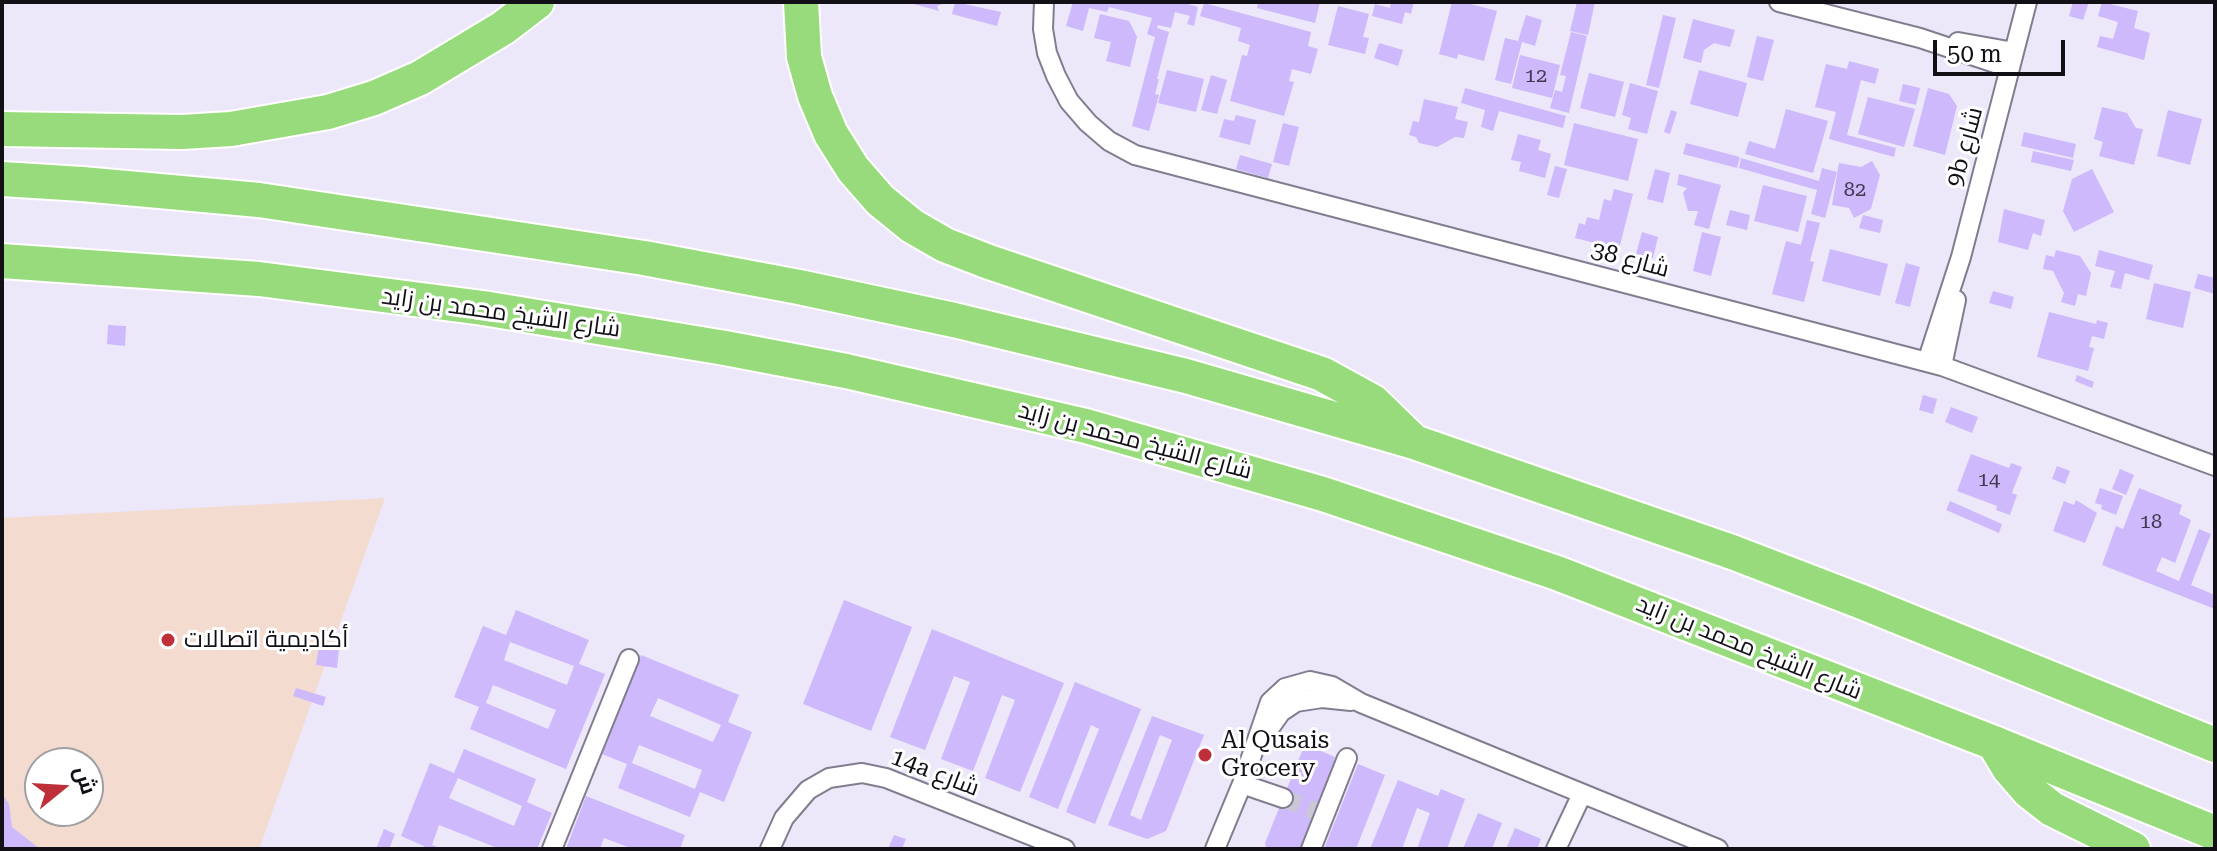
<!DOCTYPE html>
<meta charset="utf-8">
<style>
body{margin:0}
#map{position:relative;width:2217px;height:851px;overflow:hidden;background:#ede7fa;font-family:"Roboto Serif",Cairo,serif}
canvas{display:block}
.frame{position:absolute;inset:0;border:4px solid #121016;pointer-events:none}
.north{position:absolute;left:24px;top:747px;width:80px;height:80px;box-sizing:border-box;background:#fff;border:2px solid #a09fa2;border-radius:50%;rotate:72deg;font-size:22px;font-weight:700;line-height:32px;text-align:center;color:#121016}
.north::after{content:'';display:block;margin:auto;width:28px;height:36px;background:#bf2f3a;clip-path:polygon(50% 0,100% 100%,50% 72%,0 100%)}
.scale{position:absolute;left:1933px;top:40px;width:132px;height:36px;box-sizing:border-box;border:4px solid #121016;border-top:0;padding-left:10px;font-size:24px;line-height:28px;white-space:nowrap;color:#121016;-webkit-text-stroke:6px #fff;paint-order:stroke}
</style>
<div id="map">
<canvas width="2217" height="851"></canvas>
<div class="frame"></div>
<div class="north">ش</div>
<div class="scale">50 m</div>
</div>
<script>
const context = document.querySelector('canvas').getContext('2d');
context.lineJoin = 'round';
function fill(path, color) { context.fillStyle = color; context.fill(path, 'evenodd'); }
const poly = rows => new Path2D(rows.map(r => 'M' + r).join(''));
function trace(path, color, width, dash) { context.strokeStyle = color; context.lineWidth = width; context.lineCap = dash ? 'butt' : 'round'; context.setLineDash(dash || []); context.stroke(path); }
function drawText(font, color, halo, rows, align = 'center') {
  context.font = font + ' "Roboto Serif",Cairo,serif'; context.lineWidth = 6; context.setLineDash([]); context.textBaseline = 'middle'; context.strokeStyle = halo; context.fillStyle = color; for (const [text, x, y, turn = 0] of rows) {
    context.save(); context.translate(x, y); context.rotate((+turn || 0) * Math.PI / 180); context.textAlign = isNaN(turn) ? turn : align; if (halo) context.strokeText(text, 0, 0); context.fillText(text, 0, 0); context.restore();
  }
}
fill(poly([
 [385,498,259,849,2,849,2,518],
 [40,763,88,763,88,811,40,811]
]), '#f3dbd0');
fill(poly([
 [948,2,937,6,939,11,910,3],
 [955,2,1001,12,997,26,952,14],
 [1073,2,1181,2,1198,7,1194,26,1187,24,1190,16,1175,12,1171,28,1158,25,1157,28,1169,32,1157,79,1159,79,1155,94,1159,95,1149,131,1132,126,1155,37,1147,34,1152,18,1109,7,1107,12,1089,8,1083,31,1066,26],
 [1258,2,1320,2,1315,23,1257,8],
 [1391,2,1414,2,1411,14,1405,12,1402,24,1372,16,1375,4,1390,8],
 [1452,2,1463,2,1497,11,1484,61,1458,54,1457,59,1439,54],
 [1577,2,1595,2,1588,35,1570,31],
 [2073,2,2089,2,2083,20,2069,16],
 [2102,2,2138,11,2134,28,2150,33,2144,60,2097,47,2100,36,2113,39,2118,22,2098,16],
 [1204,3,1311,32,1308,46,1318,49,1311,74,1292,69,1289,81,1294,82,1284,116,1230,101,1242,55,1247,56,1250,45,1238,41,1241,28,1200,16],
 [1338,6,1369,14,1363,37,1369,38,1365,54,1328,45],
 [1100,14,1129,21,1137,37,1130,67,1106,61,1111,42,1094,38],
 [1526,15,1542,20,1535,46,1522,42,1511,84,1495,80,1505,38,1518,41],
 [1663,15,1676,18,1659,88,1646,85],
 [1693,19,1735,30,1730,47,1714,43,1704,50,1701,63,1683,58],
 [1571,32,1587,36,1569,113,1550,108,1555,90,1562,92,1566,76,1560,75],
 [1757,36,1774,40,1763,81,1747,77],
 [1379,43,1403,50,1398,66,1374,58],
 [1520,55,1560,65,1552,98,1512,88],
 [1849,61,1879,69,1875,84,1861,80,1847,135,1896,148,1894,157,1829,139,1836,112,1815,107,1826,64,1847,69],
 [1167,70,1204,79,1196,112,1158,103],
 [1699,70,1747,83,1738,117,1690,104],
 [1589,73,1624,82,1615,117,1580,108],
 [1211,75,1227,80,1217,114,1201,110],
 [1630,83,1658,91,1647,134,1628,129,1631,118,1622,115],
 [1903,84,1920,88,1916,105,1899,101],
 [1465,88,1566,116,1563,128,1499,111,1493,131,1481,127,1485,110,1461,103],
 [1928,88,1949,94,1957,106,1945,155,1913,146],
 [1868,97,1915,109,1904,147,1858,134],
 [1424,99,1458,107,1455,119,1468,122,1464,138,1455,137,1437,147,1419,143,1416,137,1409,135,1413,121,1419,122],
 [2102,107,2127,113,2136,128,2143,129,2134,165,2099,156,2103,142,2094,139],
 [1786,109,1828,121,1813,173,1745,154,1749,141,1775,149],
 [1671,110,1677,112,1670,134,1664,132],
 [2168,110,2202,119,2190,165,2157,156],
 [1236,115,1256,120,1250,145,1219,137,1224,119,1234,121],
 [1283,123,1299,127,1289,166,1273,162],
 [1574,123,1638,139,1628,181,1564,165],
 [2024,132,2076,144,2073,158,2021,146],
 [1518,134,1541,140,1538,150,1551,154,1545,178,1519,171,1521,162,1511,160],
 [1686,143,1740,157,1737,168,1683,154],
 [2033,151,2074,160,2071,171,2031,162],
 [1240,155,1272,164,1268,178,1236,169],
 [1741,158,1819,181,1822,168,1837,172,1825,218,1811,214,1817,190,1739,168],
 [1872,161,1880,175,1871,209,1854,218,1849,208,1832,205,1839,163,1861,167],
 [1555,166,1567,169,1559,198,1547,195],
 [1655,169,1670,173,1663,203,1647,199],
 [2092,169,2114,212,2074,232,2063,211,2072,179],
 [1679,174,1721,185,1709,229,1694,225,1698,211,1688,211,1683,193,1687,188,1677,185],
 [1763,185,1807,196,1798,232,1754,221],
 [1614,189,1633,194,1619,249,1575,238,1579,223,1585,225,1587,217,1599,220,1604,199,1611,201],
 [2004,209,2045,220,2041,236,2033,233,2028,250,1998,242],
 [1730,210,1750,215,1747,230,1726,225],
 [1863,215,1883,220,1880,233,1859,228],
 [1807,220,1820,223,1810,261,1814,262,1804,302,1772,294,1786,241,1801,245],
 [1642,232,1658,237,1653,258,1636,254],
 [1702,232,1721,237,1711,276,1693,271],
 [1830,249,1888,264,1880,296,1822,281],
 [2056,250,2080,256,2091,273,2086,296,2078,294,2075,306,2061,302,2064,293,2053,271,2043,269,2046,255,2054,257],
 [2099,250,2153,265,2149,280,2125,273,2121,289,2110,287,2115,271,2095,266],
 [1906,263,1920,267,1910,307,1895,303],
 [2198,274,2215,278,2215,294,2194,288],
 [2154,283,2191,292,2183,328,2146,319],
 [1993,291,2014,297,2011,309,1989,303],
 [2049,312,2096,324,2097,320,2108,323,2104,339,2092,336,2089,347,2094,348,2088,371,2037,357],
 [108,325,126,326,125,346,107,344],
 [2077,375,2094,382,2092,388,2075,381],
 [1923,395,1937,399,1933,414,1919,410],
 [1951,407,1978,417,1972,433,1945,422],
 [1971,454,2009,468,2011,463,2022,467,2012,493,2017,495,2010,515,1996,510,1997,506,1957,491],
 [2057,466,2070,471,2065,484,2052,479],
 [2120,469,2134,475,2126,495,2112,489],
 [2100,488,2123,496,2116,515,2101,509,2102,505,2095,503],
 [2139,488,2182,505,2179,514,2191,520,2175,563,2162,557,2156,571,2179,581,2199,529,2211,534,2191,585,2215,595,2215,609,2102,565,2116,526,2123,529],
 [2076,500,2097,513,2085,543,2053,531,2064,501,2074,505],
 [1950,501,2002,524,1999,533,1946,510],
 [844,600,912,627,871,731,803,704],
 [516,610,589,640,579,664,605,674,566,769,470,729,479,707,454,697,483,626,506,635],
 [510,642,574,666,567,685,504,660],
 [493,685,556,710,548,729,486,703],
 [932,629,1064,683,1020,792,985,778,1015,700,1002,695,973,771,941,759,970,682,954,676,925,750,890,737],
 [319,646,339,649,337,668,316,665],
 [641,655,739,695,728,722,752,732,724,802,700,792,690,817,618,788,627,764,602,754],
 [658,698,721,725,713,742,650,716],
 [639,745,702,770,695,789,632,763],
 [1075,682,1141,709,1095,824,1066,812,1099,729,1091,725,1058,809,1029,797],
 [296,688,326,697,323,706,293,696],
 [1152,716,1204,735,1166,831,1147,839,1108,825],
 [1160,735,1172,740,1141,820,1130,815],
 [1305,744,1335,757,1333,767,1300,849,1266,849,1265,843],
 [464,749,536,779,527,802,552,813,537,849,500,849,439,825,432,845,443,849,423,849,424,846,401,836,430,763,454,773],
 [458,778,522,806,514,826,449,798],
 [1358,764,1385,775,1356,849,1324,849],
 [1398,780,1438,796,1441,789,1465,799,1447,849,1417,849,1430,813,1417,808,1402,849,1370,849],
 [2,794,9,804,12,827,40,849,2,849],
 [586,796,685,835,680,849,633,849,604,838,600,849,566,849],
 [1478,813,1502,823,1492,849,1463,849],
 [1515,828,1541,839,1537,849,1506,849],
 [384,829,395,834,389,849,376,849],
 [894,835,906,839,902,849,888,849]
]), '#cdb9fb');
trace(poly([
 [1283,798,1315,811]
]), '#ccc7d8', 18, [18, 9]);
const street = poly([
 [1044,2,1043,29,1047,53,1056,76,1069,101,1088,123,1109,141,1135,155,1942,366,2215,466],
 [1779,2,1920,38,2010,68],
 [1958,42,2014,52],
 [1927,362,1961,257,2027,2],
 [1942,366,1956,300],
 [1264,736,1281,712,1296,702,1322,698,1351,701],
 [1242,784,1283,798],
 [552,849,629,659],
 [770,849,784,818,808,790,829,778,862,773,886,778,1065,849],
 [1215,849,1242,784,1270,702,1285,688,1310,681,1332,686,1361,703,1718,849],
 [1311,849,1347,758],
 [1556,849,1582,794]
]);
const highway = poly([
 [801,2,804,57,815,96,831,134,853,169,880,200,912,226,945,245,989,262,1322,374,1373,402,1411,439],
 [2,129,182,132,231,129,328,112,374,98,420,78,503,28,537,2],
 [2,179,82,184,259,200,644,258,799,287,954,320,1186,376,1414,442,1732,552,1862,602,2215,745],
 [2,261,259,279,483,308,725,348,846,371,1086,426,1323,494,1557,573,1994,743,2215,833],
 [1994,743,2009,768,2029,791,2052,809,2133,849]
]);
trace(street, '#827d8e', 22);
trace(highway, '#fff', 38);
trace(street, '#fff', 18);
trace(highway, '#98db7c', 34);
for (const [x, y, r, color] of [
 [168,640,8,"#bf2f3a"],
 [1205,755,8,"#bf2f3a"]
]) { const dot = new Path2D(); dot.arc(x, y, r, 0, 2 * Math.PI); context.fillStyle = color; context.fill(dot); trace(dot, '#fff', 3); }
drawText('20px', '#413a4f', null, [
 ["12",1536,76],
 ["82",1855,190],
 ["14",1989,480],
 ["18",2151,522]
]);
drawText('24px', '#121016', '#fff', [
 ["9b شارع",1965,147,-75],
 ["شارع 38",1630,260,15],
 ["شارع الشيخ محمد بن زايد",501,313,8],
 ["شارع الشيخ محمد بن زايد",1135,441,15],
 ["شارع الشيخ محمد بن زايد",1749,648,22],
 ["14a شارع",935,773,21]
]);
drawText('24px', '#121016', '#fff', [
 ["أكاديمية اتصالات",184,640],
 ["Al Qusais",1221,741],
 ["Grocery",1221,769]
], 'left');
</script>
